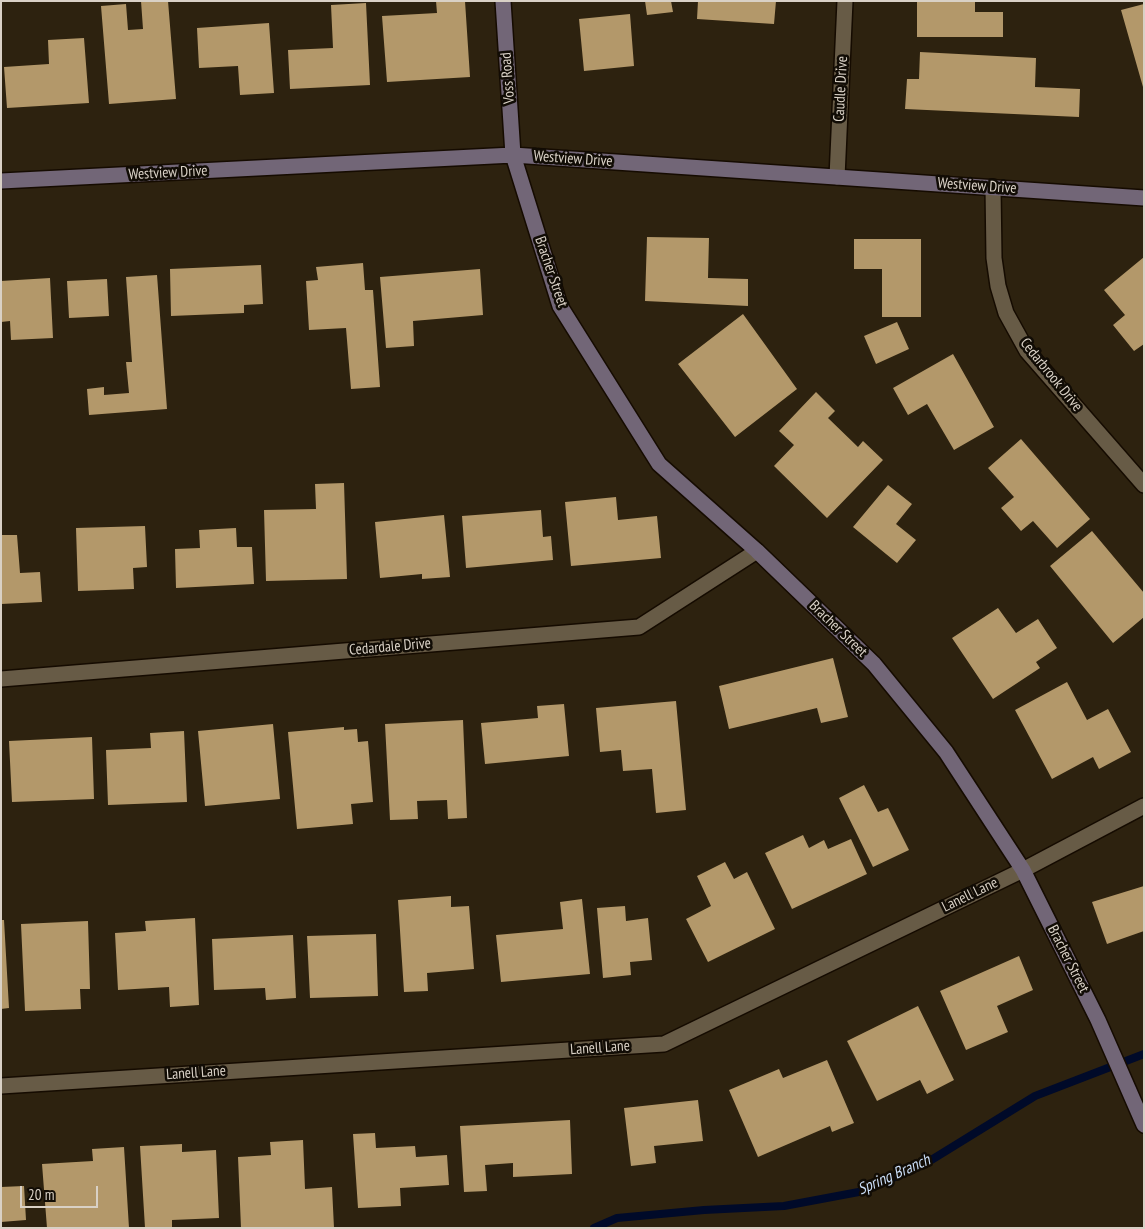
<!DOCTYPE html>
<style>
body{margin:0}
#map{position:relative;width:1145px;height:1229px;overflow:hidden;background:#2d220f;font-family:"PT Sans Narrow",sans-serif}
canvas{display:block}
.frame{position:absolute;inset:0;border:2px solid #d9d1c6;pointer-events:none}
.scale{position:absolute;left:20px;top:1186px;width:78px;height:22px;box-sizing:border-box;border:2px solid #d9d1c6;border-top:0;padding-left:6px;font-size:15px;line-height:18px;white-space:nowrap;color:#d9d1c6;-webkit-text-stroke:4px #110c05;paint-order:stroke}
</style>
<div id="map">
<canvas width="1145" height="1229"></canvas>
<div class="frame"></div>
<div class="scale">20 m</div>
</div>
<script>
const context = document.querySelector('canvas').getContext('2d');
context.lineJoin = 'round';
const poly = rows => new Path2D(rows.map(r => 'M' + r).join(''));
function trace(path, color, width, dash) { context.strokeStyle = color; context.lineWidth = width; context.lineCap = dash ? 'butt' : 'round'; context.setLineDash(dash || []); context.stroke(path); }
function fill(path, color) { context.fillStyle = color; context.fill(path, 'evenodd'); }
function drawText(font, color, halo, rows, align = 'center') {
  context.font = font + ' "PT Sans Narrow",sans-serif'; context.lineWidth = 5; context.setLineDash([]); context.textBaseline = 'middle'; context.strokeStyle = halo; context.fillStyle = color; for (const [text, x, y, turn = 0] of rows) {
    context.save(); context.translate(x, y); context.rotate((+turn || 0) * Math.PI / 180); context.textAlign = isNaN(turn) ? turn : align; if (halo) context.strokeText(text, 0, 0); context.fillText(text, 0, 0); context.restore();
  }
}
trace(poly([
 [594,1228,617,1218,704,1210,784,1206,864,1191,928,1162,1035,1096,1144,1054]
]), '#000a29', 8);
fill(poly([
 [141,1,168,1,176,99,109,104,101,6,126,4,128,30,143,29],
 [436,1,465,1,470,77,387,82,382,16,437,13],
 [645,1,671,1,673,12,647,15],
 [698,1,776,1,774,24,697,19],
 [917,1,975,1,975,12,1003,12,1003,37,917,37],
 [366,3,370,85,290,89,288,50,333,48,331,5],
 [1144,4,1144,87,1143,87,1121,10],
 [630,14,634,66,584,71,579,19],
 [269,23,274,93,240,95,238,66,199,68,197,28],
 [84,38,89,103,7,108,4,67,49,64,48,40],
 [920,52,1036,58,1035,87,1080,89,1079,117,905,109,907,79,919,79],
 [647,237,709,238,708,278,748,279,748,306,645,301],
 [854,239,921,239,921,317,882,317,882,269,854,269],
 [1144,257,1144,344,1134,351,1113,325,1125,315,1104,290],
 [363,263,365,290,373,290,380,387,351,389,346,328,309,330,306,281,318,280,316,267],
 [261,265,263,304,244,305,244,313,171,316,170,269],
 [480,269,483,315,413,321,414,346,386,348,380,277],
 [157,275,167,409,89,415,87,389,104,387,104,395,129,393,126,362,132,362,126,277],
 [50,278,53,338,11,340,10,321,1,322,1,281],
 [107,279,109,316,69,318,67,281],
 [743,314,797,389,735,437,678,364],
 [897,322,909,349,876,364,864,336],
 [953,354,994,427,954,450,927,404,908,415,893,388],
 [816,392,835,411,828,418,858,447,863,441,883,460,827,518,774,466,794,445,779,431],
 [1021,439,1090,519,1057,548,1033,521,1021,531,1001,508,1014,497,988,468],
 [344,483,347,579,266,581,264,510,316,509,315,484],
 [888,485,912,504,896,524,916,540,897,563,853,527],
 [616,497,618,520,657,516,661,558,571,566,565,502],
 [541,510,543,537,551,536,553,560,466,568,462,516],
 [444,515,450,577,422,579,422,574,380,578,375,522],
 [145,526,147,567,133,568,134,589,78,591,76,528],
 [236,528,237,547,252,547,254,584,176,588,175,549,200,548,199,530],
 [1092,531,1144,593,1144,617,1113,643,1050,566],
 [1,535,17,535,20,573,40,572,42,602,1,604],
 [998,608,1016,633,1038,619,1057,648,1036,662,1040,668,993,699,952,638],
 [833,658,848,717,821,723,817,708,729,729,719,686],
 [1067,682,1087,720,1108,709,1131,752,1099,769,1093,757,1052,779,1015,710],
 [676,701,686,810,656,813,652,769,623,771,621,750,600,752,596,708],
 [564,704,569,756,485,764,481,723,538,718,537,706],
 [463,720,467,818,448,819,447,800,417,801,418,819,390,820,385,724],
 [273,724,280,799,205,806,198,731],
 [344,727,344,730,357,729,358,742,368,741,373,802,351,804,353,824,297,829,288,732],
 [184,731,187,802,108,805,106,750,151,748,150,733],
 [92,737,94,799,12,802,9,741],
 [864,785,878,812,888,808,909,850,873,867,839,798],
 [803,835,809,848,824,840,828,849,851,839,867,874,792,909,765,853],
 [725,862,734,879,747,872,775,929,708,962,686,919,711,906,697,876],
 [1144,886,1144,931,1107,944,1092,902],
 [451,896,451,907,469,906,474,969,427,973,428,991,404,992,398,900],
 [582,899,590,974,501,982,496,935,563,929,560,902],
 [625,906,626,921,648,918,652,960,630,962,631,975,603,978,597,908],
 [195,918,199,1005,170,1007,169,987,118,990,115,933,146,931,145,921],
 [1,920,4,920,9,1008,1,1009],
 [88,921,90,989,80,989,81,1009,25,1011,21,924],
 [376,934,378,996,310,998,307,936],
 [293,935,296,998,266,1000,265,988,214,990,212,939],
 [1019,956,1033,990,997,1006,1008,1032,966,1050,940,991],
 [918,1006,954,1080,927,1094,920,1080,877,1101,847,1041],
 [827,1060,854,1123,832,1132,830,1126,758,1157,729,1090,779,1069,783,1078],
 [698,1100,703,1141,654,1146,656,1163,631,1166,624,1108],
 [570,1120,572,1174,513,1177,513,1163,485,1165,487,1191,464,1192,460,1126],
 [375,1133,376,1148,415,1146,416,1157,447,1155,449,1185,400,1188,401,1206,358,1208,353,1134],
 [303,1140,305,1189,332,1187,334,1228,241,1228,238,1157,271,1155,270,1142],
 [182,1144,182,1152,216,1150,219,1218,172,1220,172,1228,145,1228,140,1146],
 [124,1147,129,1228,47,1228,42,1164,93,1161,92,1149],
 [24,1186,26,1220,1,1222,1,1187]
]), '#b3986a');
const street = poly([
 [837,177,845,1],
 [993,187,994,258,998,286,1006,313,1027,351,1144,485],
 [1,679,639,627,757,551],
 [1,1086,664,1044,1023,870,1144,806]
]);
const secondary = poly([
 [503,1,513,155,560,306,659,464,757,551,874,664,946,752,1023,870,1098,1020,1144,1125],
 [1,181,513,155,1144,198]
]);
trace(street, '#150b00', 18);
trace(secondary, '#150b00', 18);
trace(street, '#675b46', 15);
trace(secondary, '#726677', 15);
drawText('15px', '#d9d1c6', '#110c05', [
 ["Voss Road",508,78,-94],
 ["Caudle Drive",841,89,-87],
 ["Westview Drive",573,159,4],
 ["Westview Drive",168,173,-3],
 ["Westview Drive",977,186,4],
 ["Bracher Street",551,272,71],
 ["Cedarbrook Drive",1051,375,51],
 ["Bracher Street",838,629,44],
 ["Cedardale Drive",390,647,-5],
 ["Lanell Lane",970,895,-26],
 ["Bracher Street",1068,959,63],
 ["Lanell Lane",600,1048,-4],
 ["Lanell Lane",196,1073,-4]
]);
drawText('italic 16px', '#caddf6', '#110c05', [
 ["Spring Branch",894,1175,-24]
]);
</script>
